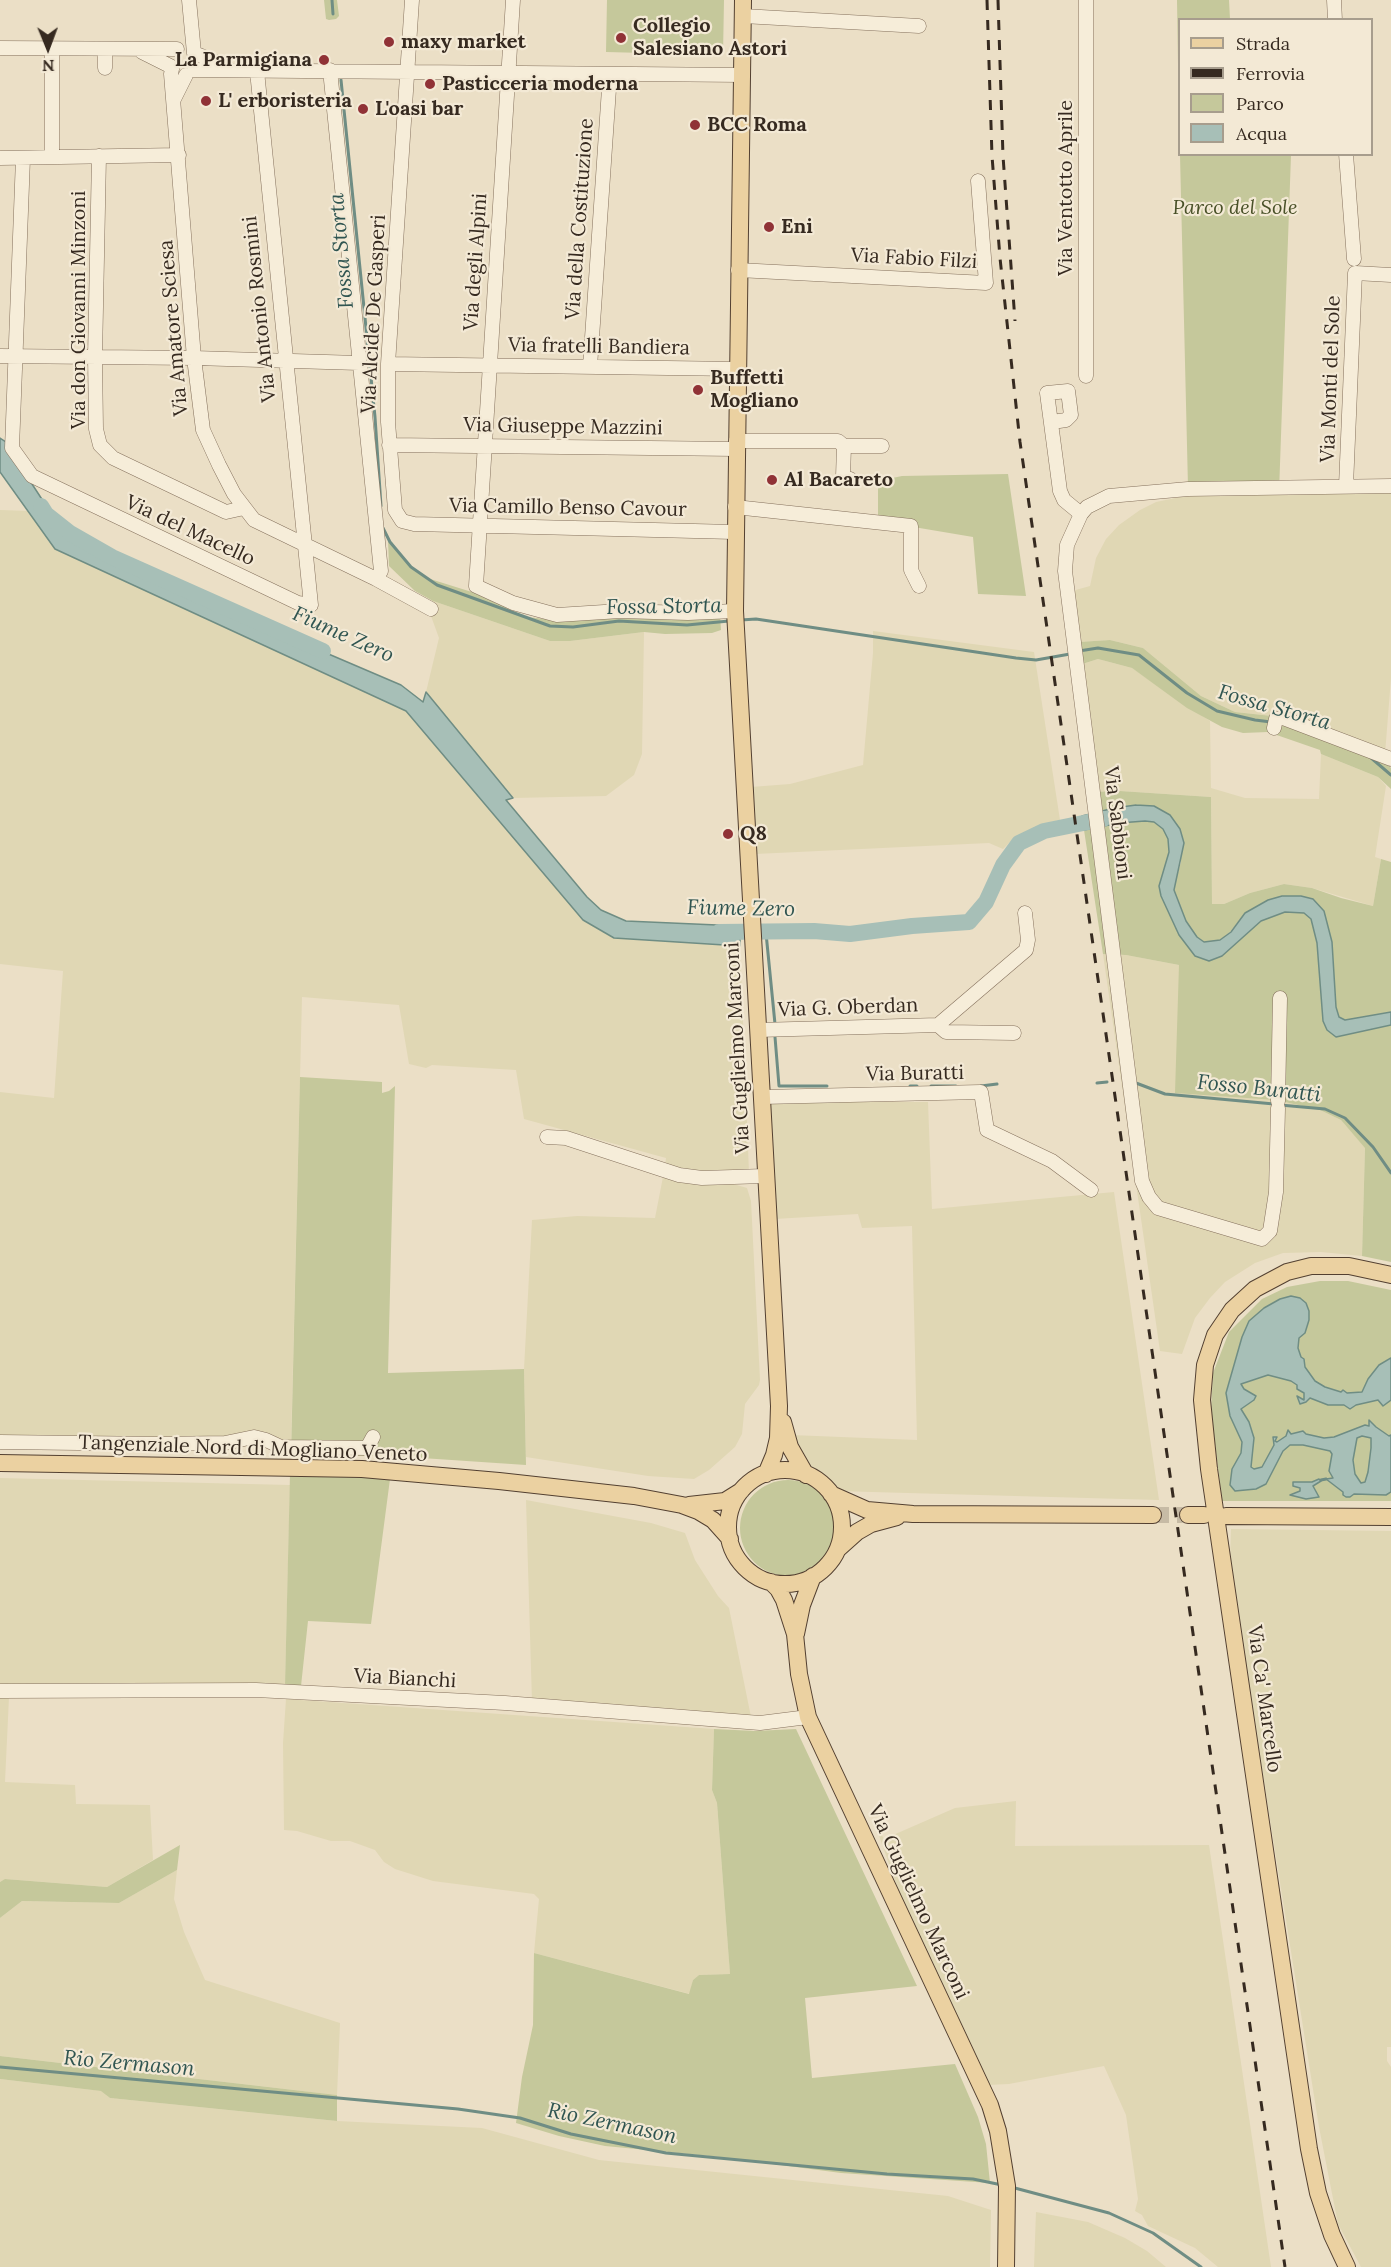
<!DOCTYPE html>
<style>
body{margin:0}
#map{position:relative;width:1391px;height:2267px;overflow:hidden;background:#ebdfc6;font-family:Lora,serif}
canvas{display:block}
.legend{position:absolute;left:1178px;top:18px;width:195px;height:138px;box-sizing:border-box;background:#f3e9d5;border:2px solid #a79d8d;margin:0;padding:8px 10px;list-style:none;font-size:18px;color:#362a20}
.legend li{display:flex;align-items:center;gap:12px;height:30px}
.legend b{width:30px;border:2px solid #a79d8d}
.north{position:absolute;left:18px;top:18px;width:60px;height:60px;-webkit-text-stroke:4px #f3e9d5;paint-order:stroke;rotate:179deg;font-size:16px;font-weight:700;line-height:24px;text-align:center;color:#362a20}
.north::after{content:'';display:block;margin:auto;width:21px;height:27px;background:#362a20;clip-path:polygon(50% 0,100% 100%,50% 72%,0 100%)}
</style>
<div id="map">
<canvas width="1391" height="2267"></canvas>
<ul class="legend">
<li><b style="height:8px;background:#ebd1a1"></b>Strada</li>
<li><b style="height:8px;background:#362a20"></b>Ferrovia</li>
<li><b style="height:16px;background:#c5c89b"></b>Parco</li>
<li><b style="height:16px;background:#a7bfb7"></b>Acqua</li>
</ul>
<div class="north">N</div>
</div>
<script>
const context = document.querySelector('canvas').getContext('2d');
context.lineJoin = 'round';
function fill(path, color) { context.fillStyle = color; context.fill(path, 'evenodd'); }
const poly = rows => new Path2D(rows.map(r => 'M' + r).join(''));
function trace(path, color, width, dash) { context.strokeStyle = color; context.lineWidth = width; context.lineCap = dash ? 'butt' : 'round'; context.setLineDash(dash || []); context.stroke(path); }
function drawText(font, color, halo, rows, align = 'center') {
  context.font = font + ' Lora,serif'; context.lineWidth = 4.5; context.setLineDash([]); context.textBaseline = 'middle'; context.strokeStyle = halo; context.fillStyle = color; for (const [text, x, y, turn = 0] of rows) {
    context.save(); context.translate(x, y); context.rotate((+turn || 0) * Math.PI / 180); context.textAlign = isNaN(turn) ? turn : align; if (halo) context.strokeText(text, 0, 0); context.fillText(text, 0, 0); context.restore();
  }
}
fill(poly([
 [1391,488,1391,678,1385,754,1272,716,1235,712,1201,696,1143,648,1110,640,1079,642,1072,591,1090,586,1096,558,1106,539,1119,525,1140,510,1156,502,1190,495],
 [0,510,29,511,55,549,406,711,583,920,613,938,740,946,749,1173,690,1175,665,1169,666,1158,524,1119,516,1070,432,1065,426,1068,409,1064,399,1005,302,997,291,1444,0,1437,0,1092,54,1098,63,971,0,964],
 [433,601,550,641,570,641,644,632,642,754,634,775,606,796,513,798,426,692,439,638,431,616],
 [873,631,1034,652,1060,820,1042,824,1015,837,1003,849,989,843,755,854,751,787,790,784,863,765,873,653],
 [1098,659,1132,668,1210,721,1211,788,1245,798,1319,799,1321,754,1378,777,1386,786,1375,857,1381,859,1373,906,1312,888,1284,884,1250,893,1224,904,1212,904,1211,797,1120,791,1092,792,1076,666],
 [1103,954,1126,955,1179,965,1276,1100,1320,1110,1341,1120,1365,1147,1362,1256,1321,1252,1283,1253,1255,1263,1225,1282,1210,1298,1195,1318,1182,1354,1160,1351],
 [765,1102,928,1102,932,1209,1114,1192,1159,1500,836,1491,826,1479,804,1464,791,1435,917,1440,912,1226,862,1228,858,1214,775,1219],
 [663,1177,697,1183,730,1183,747,1188,751,1201,760,1380,759,1385,745,1404,742,1434,735,1447,709,1470,694,1479,648,1476,526,1457,524,1369,532,1220,577,1216,655,1218],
 [0,1478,290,1485,285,1685,0,1684],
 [526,1500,651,1523,685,1533,695,1560,718,1596,729,1608,751,1717,532,1702],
 [1231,1529,1391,1531,1391,2047,1387,2047,1387,2061,1391,2067,1391,2267,1361,2267,1338,2224,1319,2127,1234,1594,1230,1562],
 [0,1697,9,1697,5,1782,75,1785,76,1804,150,1805,153,1860,107,1887,6,1879,0,1882],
 [286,1699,714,1729,712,1790,717,1803,730,1974,699,1975,693,1980,690,1994,534,1953,539,1899,534,1894,433,1881,395,1869,384,1862,375,1850,350,1841,331,1841,297,1831,284,1830,283,1743],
 [1016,1801,1015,1846,1209,1845,1271,2267,1218,2267,1195,2248,1148,2226,1142,2215,1135,2211,1138,2199,1126,2115,1104,2066,1009,2084,987,2085,914,1934,873,1819,884,1839,955,1808],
 [177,1870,174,1899,184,1932,205,1980,340,2023,337,2095,0,2056,0,1918,22,1901,119,1903],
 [0,2079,102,2091,110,2098,337,2121,482,2128,599,2160,948,2196,991,2210,990,2267,0,2267],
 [1036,2212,1088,2222,1125,2238,1147,2251,1166,2267,1034,2267]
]), '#e0d7b4');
fill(poly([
 [324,0,337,0,339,16,336,19,329,20,326,19],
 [607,0,724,0,723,55,606,52],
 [1177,0,1229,0,1230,19,1180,20,1179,129],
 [1180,155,1291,155,1279,492,1188,487],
 [1008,474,1026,596,978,594,973,537,878,521,878,481,902,476],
 [388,540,392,542,405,561,427,578,475,593,526,617,556,620,599,615,720,614,721,630,712,633,665,634,644,632,570,641,550,641,433,601,415,591,389,566],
 [1110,640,1143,648,1201,696,1235,712,1272,716,1384,760,1391,768,1391,789,1378,777,1321,754,1320,750,1268,732,1243,733,1222,727,1187,708,1132,668,1098,659,1076,666,1079,642],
 [1120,791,1211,797,1212,904,1224,904,1250,893,1284,884,1312,888,1341,898,1373,906,1381,859,1391,862,1391,1012,1345,1020,1339,1017,1336,1008,1332,942,1301,896,1282,896,1268,900,1245,913,1230,932,1220,940,1204,942,1197,937,1186,921,1173,890,1181,862,1180,829,1170,815,1154,806,1136,805,1095,813,1092,792],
 [1145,821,1154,822,1163,829,1168,839,1169,852,1159,886,1195,956,1208,961,1222,956,1261,921,1285,912,1304,913,1311,919,1317,943,1323,1021,1374,1027,1391,1025,1391,1262,1362,1256,1365,1148,1341,1120,1320,1110,1276,1100,1175,1093,1179,965,1126,955,1103,954,1084,830,1119,823],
 [300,1077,382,1082,382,1093,389,1091,395,1086,388,1373,524,1369,526,1465,392,1456,291,1455],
 [1320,1281,1348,1281,1391,1290,1391,1501,1222,1501,1211,1411,1213,1373,1229,1332,1262,1299,1287,1287],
 [290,1474,390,1479,371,1624,308,1621,301,1686,285,1685],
 '740 1528a48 48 0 1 1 96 0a48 48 0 1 1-96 0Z',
 [714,1729,755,1731,796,1729,917,1986,805,1998,812,2078,955,2064,978,2117,986,2144,990,2183,841,2173,720,2157,605,2146,559,2136,516,2123,522,2077,533,2025,534,1953,689,1994,693,1980,699,1975,730,1974,717,1803,712,1790],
 [180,1845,177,1870,119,1903,22,1901,0,1918,0,1882,5,1879,107,1887],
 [0,2056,337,2095,337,2121,110,2098,101,2091,0,2079]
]), '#c5c89b');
const water = poly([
 [0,438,9,444,15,458,64,533,242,617,401,685,423,702,426,692,513,798,506,800,587,897,601,910,626,921,740,926,740,946,614,938,583,920,406,711,55,549,0,472,0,438],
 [1136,805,1154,806,1170,815,1180,829,1184,843,1174,890,1186,921,1197,937,1204,942,1220,940,1231,932,1245,913,1268,900,1282,896,1301,896,1313,899,1324,911,1332,942,1336,1007,1339,1017,1345,1020,1391,1012,1391,1025,1336,1037,1327,1030,1323,1021,1317,943,1311,919,1304,913,1285,912,1261,921,1222,956,1209,961,1195,956,1179,935,1161,896,1159,886,1169,852,1168,839,1163,829,1154,822,1145,821,1119,823,1084,830,1082,816,1114,808,1136,805],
 [1291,1296,1300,1298,1306,1303,1309,1311,1309,1320,1305,1333,1299,1338,1298,1348,1301,1357,1304,1359,1305,1367,1315,1381,1325,1387,1341,1392,1343,1390,1347,1393,1362,1392,1368,1379,1379,1365,1391,1358,1391,1400,1383,1406,1378,1400,1356,1405,1350,1409,1344,1405,1328,1405,1310,1398,1306,1402,1300,1404,1297,1396,1304,1400,1304,1393,1297,1389,1297,1385,1291,1381,1268,1375,1241,1384,1244,1389,1256,1396,1254,1400,1241,1409,1249,1422,1254,1438,1251,1467,1254,1469,1262,1467,1274,1445,1273,1437,1277,1437,1275,1441,1277,1442,1286,1436,1288,1430,1291,1434,1303,1431,1306,1434,1324,1438,1334,1437,1365,1425,1369,1426,1369,1420,1376,1427,1389,1436,1391,1435,1391,1492,1386,1495,1354,1494,1350,1497,1346,1497,1343,1495,1343,1492,1326,1479,1333,1478,1329,1471,1332,1454,1330,1451,1303,1445,1290,1445,1283,1451,1266,1484,1256,1489,1235,1491,1230,1485,1232,1469,1241,1453,1242,1442,1230,1416,1226,1393,1242,1337,1249,1321,1264,1308,1280,1299,1291,1296],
 [1362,1436,1371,1438,1371,1448,1368,1472,1365,1482,1361,1483,1355,1474,1353,1460,1357,1438,1362,1436],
 [1319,1479,1321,1481,1313,1486,1319,1497,1306,1499,1290,1495,1300,1491,1300,1488,1293,1486,1293,1482,1312,1482,1319,1479]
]);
fill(water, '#a7bfb7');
trace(water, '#6f8d84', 1.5);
trace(poly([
 [332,0,333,14],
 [341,80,375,417,381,506],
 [383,528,390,542,411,567,437,585,550,626,573,627,619,621,687,625,729,621],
 [741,620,756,619,1016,658,1036,660,1070,654],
 [1079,651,1098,648,1139,655,1187,693,1217,711,1255,720,1271,722],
 [1370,757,1391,775],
 [766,933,775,1024],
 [775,1037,779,1086,827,1086],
 [1097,1083,1107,1082],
 [1136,1083,1165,1094,1274,1104],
 [910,1086,917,1086],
 [931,1086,956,1086],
 [981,1086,997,1084],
 [1280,1105,1325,1109,1345,1118,1373,1147,1391,1173],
 [1321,1480,1326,1479],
 [0,2067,458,2109,520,2118,571,2134,666,2153,887,2174,973,2179,1002,2185],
 [1011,2187,1109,2213,1153,2233,1201,2267]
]), '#6f8d84', 3);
trace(poly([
 [41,506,46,514,70,533,112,557,323,651],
 [719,932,814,931,850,934,912,926,969,922,986,902,1003,865,1019,843,1044,831,1103,819]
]), '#a7bfb7', 16);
trace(poly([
 [1153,1515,1188,1515]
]), '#c7bba5', 16, [16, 8]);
const minor = poly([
 [189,0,194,53,226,66],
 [412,0,388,364,388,422,395,510,402,521,414,524,734,532],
 [513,0,476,586,513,603,557,615,620,611,688,613,735,611],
 [1334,0,1335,20],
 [743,16,919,26],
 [0,48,177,49],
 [52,49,52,157],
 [142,52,172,67],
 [105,68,105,49],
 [172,69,171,74,194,358,203,430,219,465,234,494,254,520,376,579,431,609],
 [194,70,743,75],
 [330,70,381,571,376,579],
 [174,99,186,75],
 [1346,154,1354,259],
 [99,156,95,357,96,429,100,445,113,458,226,512,244,508],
 [0,158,179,155],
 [23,158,12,448,32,476,298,603,311,605,257,71],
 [738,270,986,283,978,181],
 [0,356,194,358,359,363],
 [388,364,737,369],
 [590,367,610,74],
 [1086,376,1086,0],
 [1052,422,1066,420,1071,415,1068,391,1047,393,1060,491,1064,500,1081,514],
 [736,441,838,441,844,446,882,446],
 [389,445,736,449],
 [844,446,843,477,850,479],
 [1346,486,1355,273,1391,275],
 [735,507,911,526,911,570,919,586],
 [1274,728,1276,719,1283,718,1391,759],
 [938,1025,946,1032,1014,1033],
 [758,1030,938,1025,1026,950,1028,940,1025,913],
 [762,1097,981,1092,987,1130,1052,1161,1091,1190],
 [1278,1101,1280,998],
 [1278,1108,1276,1192,1270,1231,1262,1239,1158,1208,1149,1197,1142,1181,1065,571,1067,545,1081,514,1087,507,1109,496,1188,489,1391,486],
 [547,1137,566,1138,679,1175,702,1178,765,1176],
 [0,1442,158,1444,225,1443,254,1437,266,1440,281,1447,367,1448,373,1437],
 [0,1691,256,1690,505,1703,760,1723,808,1717]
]);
const major = poly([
 [743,0,735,611,779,1406,778,1438,774,1455,766,1474],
 [783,1422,790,1447,806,1475],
 [0,1463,362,1469,499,1481,634,1496,682,1505,698,1511,713,1520,730,1539],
 '728 1527a57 57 0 1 1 114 0a57 57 0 1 1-114 0Z',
 [831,1494,867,1510,913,1514,1153,1515],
 [689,1505,725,1501,741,1491],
 [1188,1515,1204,1515],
 [1226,1516,1391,1517],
 [838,1549,857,1532,871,1524,897,1517],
 [771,1582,778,1589,784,1600,795,1634,799,1674,808,1717,990,2105,998,2131,1007,2186,1006,2267],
 [796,1634,802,1605,813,1576],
 [1347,2267,1332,2235,1318,2193,1309,2149,1209,1469,1202,1400,1205,1365,1215,1335,1232,1310,1255,1289,1287,1272,1311,1266,1349,1266,1391,1275]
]);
trace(minor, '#85715d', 15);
trace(major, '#534031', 18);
trace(minor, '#f6edd9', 14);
trace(major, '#ebd1a1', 16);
trace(poly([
 [987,0,992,156,1000,258,1020,442,1285,2267],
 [998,0,1003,156,1015,321]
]), '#362a20', 3, [10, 10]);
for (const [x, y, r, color] of [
 [621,38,6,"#903236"],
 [389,42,6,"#903236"],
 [324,60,6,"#903236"],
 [430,84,6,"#903236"],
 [206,101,6,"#903236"],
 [363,109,6,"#903236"],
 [695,125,6,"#903236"],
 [769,227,6,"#903236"],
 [698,390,6,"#903236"],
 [772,480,6,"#903236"],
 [728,834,6,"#903236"]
]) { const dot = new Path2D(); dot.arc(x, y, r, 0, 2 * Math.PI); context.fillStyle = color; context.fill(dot); trace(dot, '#f3e9d5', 2); }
drawText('bold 20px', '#362a20', '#f3e9d5', [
 ["Collegio",633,26],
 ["Salesiano Astori",633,49],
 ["maxy market",401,42],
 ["La Parmigiana",312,60,"right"],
 ["Pasticceria moderna",442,84],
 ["L' erboristeria",218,101],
 ["L'oasi bar",375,109],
 ["BCC Roma",707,125],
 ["Eni",781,227],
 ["Buffetti",710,378],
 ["Mogliano",710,401],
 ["Al Bacareto",784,480],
 ["Q8",740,834]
], 'left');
drawText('20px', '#362a20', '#f3e9d5', [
 ["Via Ventotto Aprile",1066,188,-90],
 ["Via della Costituzione",580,219,-86],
 ["Via Fabio Filzi",914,259,3],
 ["Via degli Alpini",476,262,-86],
 ["Via Antonio Rosmini",260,309,-96],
 ["Via don Giovanni Minzoni",79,310,-90],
 ["Via Alcide De Gasperi",374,314,-87],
 ["Via Amatore Sciesa",174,328,-95],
 ["Via fratelli Bandiera",599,347,1],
 ["Via Monti del Sole",1331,379,-88],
 ["Via Giuseppe Mazzini",563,427,1],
 ["Via Camillo Benso Cavour",568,508,1],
 ["Via del Macello",190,531,25],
 ["Via Sabbioni",1117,823,83],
 ["Via G. Oberdan",848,1008,-2],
 ["Via Guglielmo Marconi",738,1048,-93],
 ["Via Buratti",915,1074,-1],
 ["Tangenziale Nord di Mogliano Veneto",253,1449,2],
 ["Via Bianchi",405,1679,3],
 ["Via Ca' Marcello",1264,1699,82],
 ["Via Guglielmo Marconi",918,1902,65]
]);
drawText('italic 20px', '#495128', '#f3e9d5', [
 ["Parco del Sole",1235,208]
]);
drawText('italic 21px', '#305551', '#f3e9d5', [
 ["Fossa Storta",342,251,-95],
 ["Fossa Storta",664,607,-1],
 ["Fiume Zero",343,635,24],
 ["Fossa Storta",1274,708,16],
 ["Fiume Zero",741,909,1],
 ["Fosso Buratti",1259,1089,6],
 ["Rio Zermason",129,2064,5],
 ["Rio Zermason",612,2124,12]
]);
</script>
